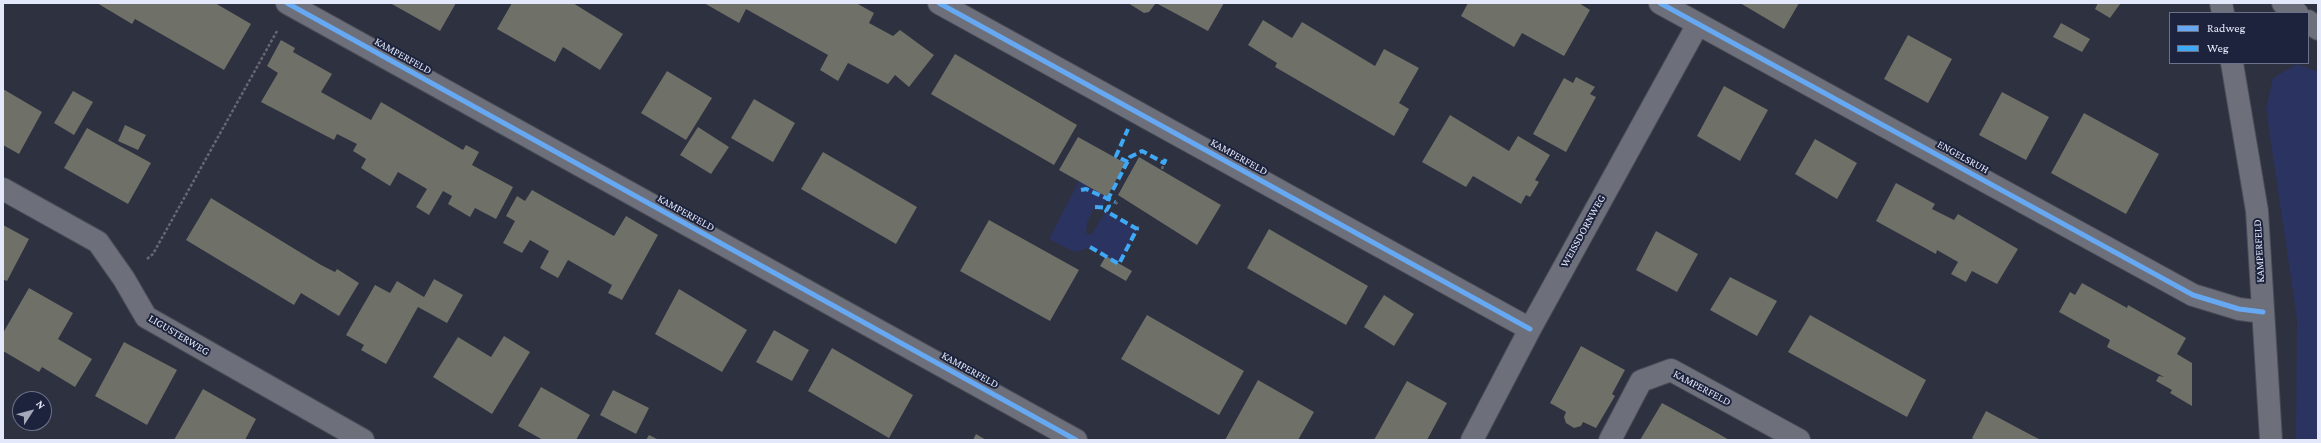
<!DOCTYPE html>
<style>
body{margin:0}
#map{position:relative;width:2321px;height:443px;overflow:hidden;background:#2e313f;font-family:"Crimson Pro",serif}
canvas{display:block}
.frame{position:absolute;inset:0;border:4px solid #e3e8fa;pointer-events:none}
.legend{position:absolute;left:2169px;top:12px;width:140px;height:52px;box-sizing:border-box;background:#1d233c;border:1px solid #6c7288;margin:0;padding:5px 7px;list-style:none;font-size:12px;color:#e3e8fa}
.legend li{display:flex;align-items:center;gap:8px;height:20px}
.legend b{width:20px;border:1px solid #6c7288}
.north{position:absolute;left:12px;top:391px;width:40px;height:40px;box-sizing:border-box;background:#1d233c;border:1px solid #6c7288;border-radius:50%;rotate:54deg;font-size:11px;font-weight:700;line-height:16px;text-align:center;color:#e3e8fa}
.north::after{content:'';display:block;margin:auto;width:14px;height:18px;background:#a4a8b9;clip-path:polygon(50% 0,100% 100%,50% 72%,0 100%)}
</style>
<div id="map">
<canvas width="2321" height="443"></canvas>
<div class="frame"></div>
<ul class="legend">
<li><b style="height:5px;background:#66a8f1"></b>Radweg</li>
<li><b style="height:5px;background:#3fa9f5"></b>Weg</li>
</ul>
<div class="north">N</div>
</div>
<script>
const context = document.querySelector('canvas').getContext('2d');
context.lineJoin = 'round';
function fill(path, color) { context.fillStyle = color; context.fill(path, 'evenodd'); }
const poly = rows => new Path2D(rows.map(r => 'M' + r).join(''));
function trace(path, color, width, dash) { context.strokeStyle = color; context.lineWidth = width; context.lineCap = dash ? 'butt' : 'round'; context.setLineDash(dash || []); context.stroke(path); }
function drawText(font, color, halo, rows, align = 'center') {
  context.font = font + ' "Crimson Pro",serif'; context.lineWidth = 4; context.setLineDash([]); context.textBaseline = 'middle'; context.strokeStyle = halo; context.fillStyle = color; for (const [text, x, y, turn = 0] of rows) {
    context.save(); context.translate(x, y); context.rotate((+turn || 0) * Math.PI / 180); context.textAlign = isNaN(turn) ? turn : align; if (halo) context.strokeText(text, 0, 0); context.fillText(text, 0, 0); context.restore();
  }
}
fill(poly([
 [2297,64,2318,72,2318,440,2296,440,2297,319,2266,109,2273,78],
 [1079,181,1107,197,1103,207,1099,205,1099,208,1094,209,1087,222,1086,233,1091,235,1106,211,1137,229,1119,264,1090,247,1075,252,1049,239]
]), '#2b3461');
fill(poly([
 [97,3,215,3,251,24,224,70,135,19,132,24],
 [390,3,456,3,440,31],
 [512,3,573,3,623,34,600,70,563,47,555,62,497,29],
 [704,3,856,3,874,13,869,23,893,36,900,30,934,55,909,87,895,75,888,84,848,63,838,81,820,70,828,55,746,9,739,23],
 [1128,3,1156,3,1149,12,1144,13],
 [1156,3,1224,3,1208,31],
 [1468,3,1579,3,1590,10,1564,56,1522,33,1514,47,1461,16],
 [1740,3,1799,3,1784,29],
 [2098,3,2121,3,2110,18,2095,9],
 [1263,20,1292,38,1302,22,1375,66,1384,49,1419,68,1399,103,1409,109,1394,136,1275,67,1277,63,1248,45],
 [2061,23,2090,39,2082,52,2053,37],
 [1908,35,1952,59,1928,103,1884,79],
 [281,40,295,48,293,52,332,74,321,92,371,120,381,102,463,150,466,145,479,152,472,165,513,187,496,219,475,208,470,217,448,204,452,196,443,191,429,215,416,207,427,189,398,172,390,186,361,168,366,159,353,151,357,144,337,134,334,140,261,102,278,73,267,66],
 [955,54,1077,125,1054,165,931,94],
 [667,71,712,98,686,140,641,113],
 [1576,77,1595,87,1590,94,1596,97,1566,152,1533,134,1564,78,1573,83],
 [1724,86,1768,110,1740,161,1697,136],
 [3,89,42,112,19,154,3,145],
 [73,91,93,102,74,135,54,123],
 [2002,92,2049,117,2026,160,1979,135],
 [754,99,795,123,773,162,731,138],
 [2084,113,2159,154,2126,214,2051,173],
 [1450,115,1509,151,1518,136,1550,155,1535,180,1539,182,1530,197,1526,195,1521,204,1473,176,1466,187,1422,162],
 [125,125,146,135,138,150,118,141],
 [698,127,729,147,711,174,680,155],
 [87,128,151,163,128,204,64,168],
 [1078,137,1125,163,1107,197,1059,170],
 [1815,139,1857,163,1837,199,1795,174],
 [823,152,917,207,896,244,801,189],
 [1139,157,1221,205,1197,245,1118,195],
 [1896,183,1935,204,1932,209,1954,220,1958,214,2018,249,1997,284,1972,271,1966,282,1951,274,1958,262,1937,250,1936,254,1876,221],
 [532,190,614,236,626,216,658,235,622,300,608,293,612,285,568,260,558,278,540,268,549,251,530,240,522,253,503,243,515,221,506,216,517,196,525,201],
 [211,198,321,265,335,272,337,269,359,283,339,316,301,293,294,305,186,240],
 [989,220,1079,270,1050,321,960,271],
 [3,225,29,239,7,281,4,280,3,282],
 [1269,229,1368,286,1346,325,1247,268],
 [1656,231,1698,254,1677,292,1636,270],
 [1106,256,1132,271,1126,281,1100,266],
 [1730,277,1777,301,1757,336,1710,310],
 [434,279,463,295,447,323,418,307,386,364,361,350,364,345,346,335,375,285,390,293,397,281,424,297],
 [2082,283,2120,304,2127,308,2128,305,2186,338,2177,354,2192,363,2192,406,2170,393,2172,390,2156,381,2159,376,2164,377,2107,347,2110,340,2059,312,2070,292,2075,295],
 [29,288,73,313,58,339,92,359,75,387,42,367,39,372,3,351,3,333],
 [679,289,747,330,722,372,655,334],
 [1384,295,1414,314,1394,346,1364,327],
 [1147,315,1244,371,1219,415,1121,359],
 [1810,315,1926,380,1907,417,1788,352],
 [774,330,809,350,792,381,756,362],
 [504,336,530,352,492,414,433,377,458,337,491,357],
 [124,342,177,370,147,425,95,396],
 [1581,346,1625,370,1612,394,1615,396,1596,428,1583,422,1581,426,1574,428,1566,423,1564,417,1566,412,1550,403],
 [832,348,913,395,889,438,808,391],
 [1258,380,1314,412,1298,440,1225,440],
 [1407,381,1447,403,1427,440,1374,440],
 [541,387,590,415,576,440,543,440,518,426],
 [203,389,256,419,245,440,174,440],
 [613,390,649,408,636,434,600,415],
 [1662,403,1719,434,1729,440,1640,440],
 [1986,411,2033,436,2041,440,1975,440,1972,438],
 [976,434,986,440,973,440],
 [649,435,659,440,646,440]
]), '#6f7068');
const minor = poly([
 [287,3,1076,440],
 [939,3,1530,329],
 [1660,3,2193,295,2239,309,2263,312],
 [2221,3,2223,13],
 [2283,3,2297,13],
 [2308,21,2318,29],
 [2232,63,2257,211,2271,440],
 [3,189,98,242,124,279,146,317,363,440],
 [1472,440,1530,329,1698,24],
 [1610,440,1641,381,1671,370,1799,440]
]);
trace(minor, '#494c58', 24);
trace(poly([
 [1162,169,1164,163],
 [1115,202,1119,205],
 [1137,229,1139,226],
 [147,259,153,254,277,31]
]), '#656873', 2.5, [3, 2]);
trace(minor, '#6d6f7a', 22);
trace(poly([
 [1128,162,1116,156,1128,129],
 [1081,190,1086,189,1115,202],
 [1095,207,1108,208],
 [1090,247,1119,264,1137,229,1106,211,1109,206,1108,199,1130,157,1142,151,1164,163,1167,156]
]), '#3fa9f5', 4, [8, 4]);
trace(poly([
 [287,3,1076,440],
 [939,3,1530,329],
 [1660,3,2193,295,2239,309,2263,312]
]), '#66a8f1', 5);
drawText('11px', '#e3e8fa', '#1d233c', [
 ["KAMPERFELD",403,56,29],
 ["KAMPERFELD",1239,157,29],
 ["ENGELSRUH",1963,157,29],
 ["KAMPERFELD",686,213,29],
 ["WEISSDORNWEG",1583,231,-61],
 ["KAMPERFELD",2259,251,-93],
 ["LIGUSTERWEG",179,335,31],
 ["KAMPERFELD",970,370,29],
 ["KAMPERFELD",1702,388,28]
]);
</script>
